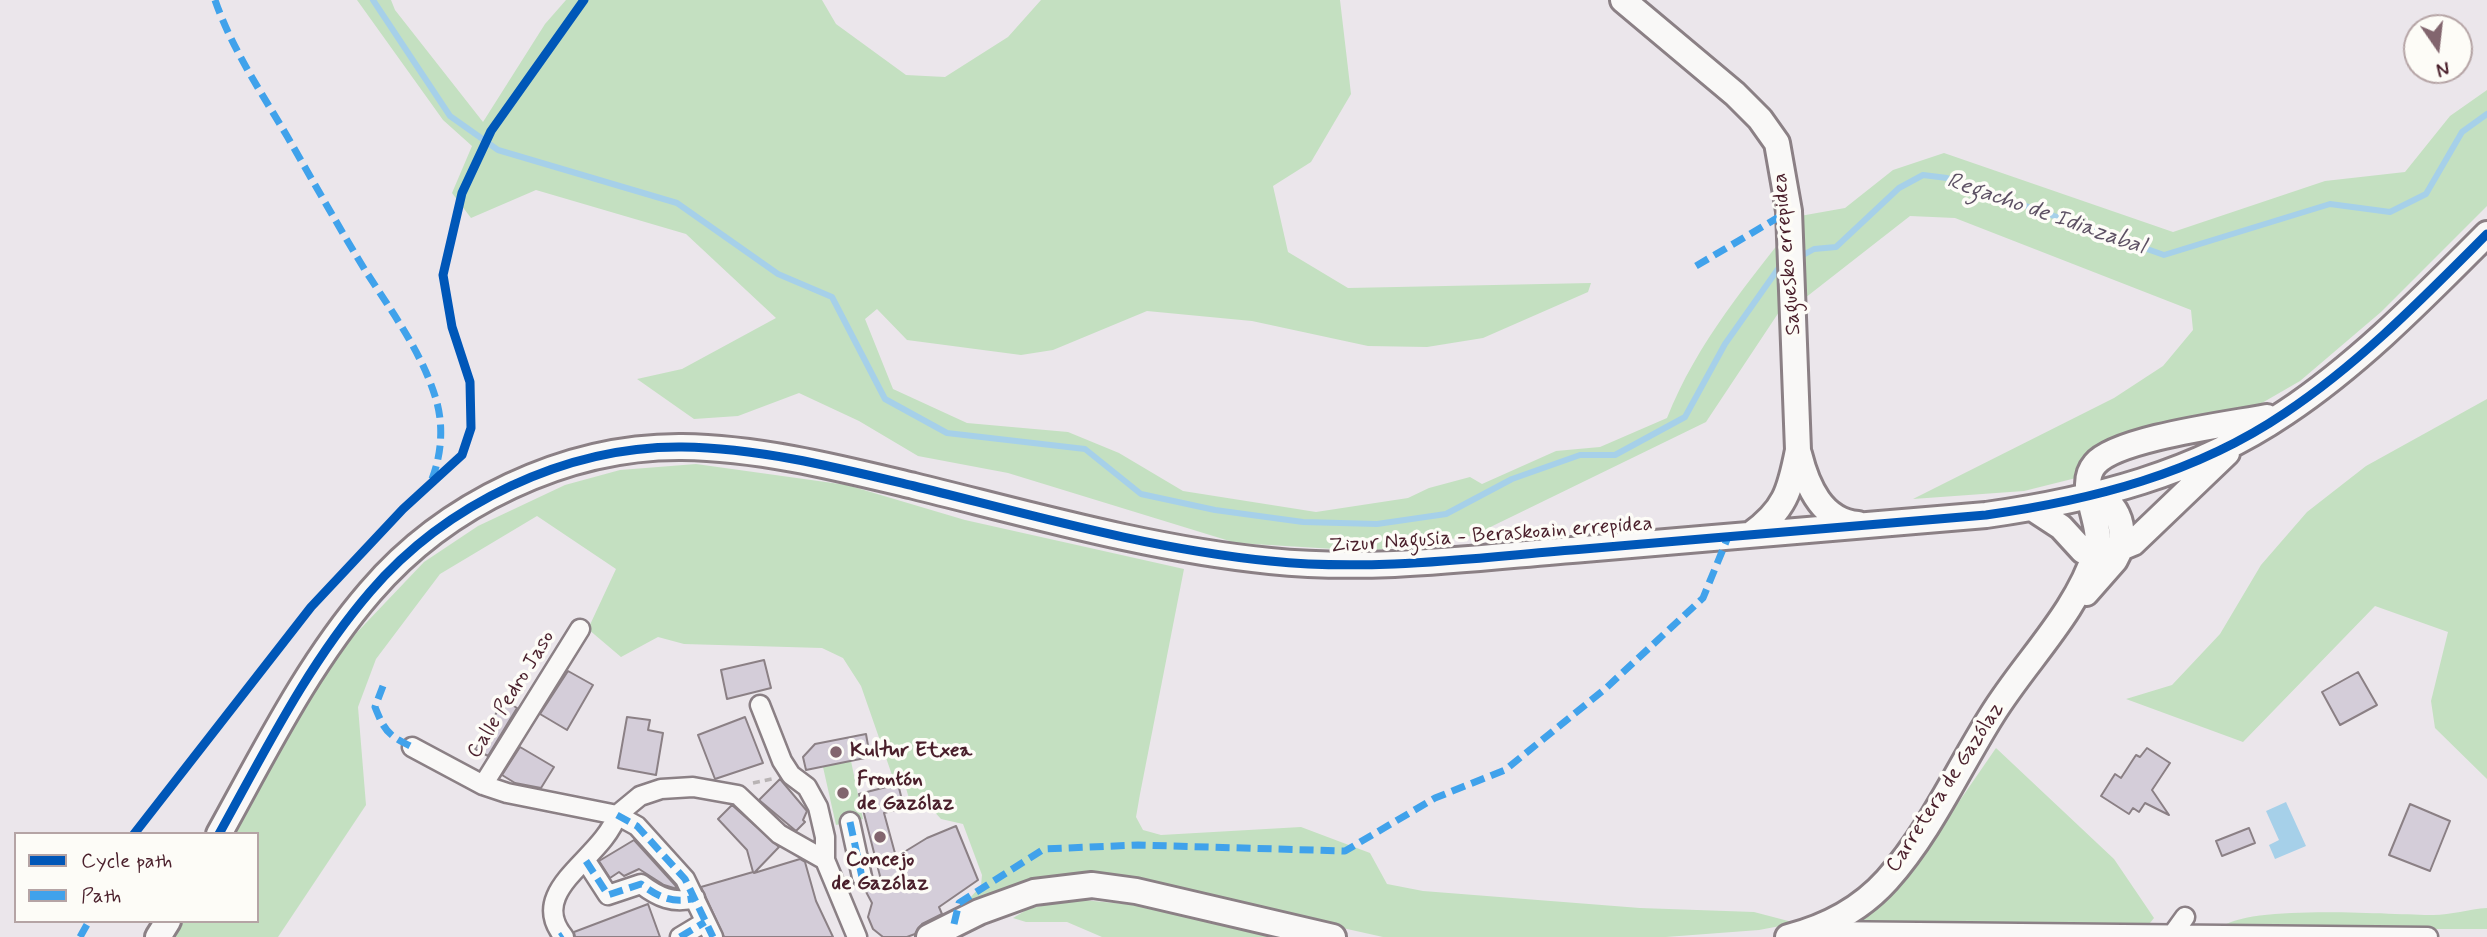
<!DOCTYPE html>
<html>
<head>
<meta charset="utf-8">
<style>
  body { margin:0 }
  #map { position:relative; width:2487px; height:937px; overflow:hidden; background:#ebe6eb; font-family:Mynerve,sans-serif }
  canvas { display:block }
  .legend { position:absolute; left:14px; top:832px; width:245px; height:91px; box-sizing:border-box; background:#fdfcf7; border:2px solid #b5a4a5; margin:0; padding:9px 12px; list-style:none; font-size:21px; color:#4a1f2b }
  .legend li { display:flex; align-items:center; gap:14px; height:35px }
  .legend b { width:35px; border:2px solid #b5a4a5 }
  .north { position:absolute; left:2403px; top:14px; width:70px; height:70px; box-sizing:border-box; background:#fdfcf7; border:2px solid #b5a4a5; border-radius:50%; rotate:166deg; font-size:19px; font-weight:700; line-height:28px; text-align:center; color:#4a1f2b }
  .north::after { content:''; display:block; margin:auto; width:24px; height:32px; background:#82656e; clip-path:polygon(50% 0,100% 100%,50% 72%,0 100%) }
</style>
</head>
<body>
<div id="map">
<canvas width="2487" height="937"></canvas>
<ul class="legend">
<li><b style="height:9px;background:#0057b8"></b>Cycle path</li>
<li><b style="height:9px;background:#40a2eb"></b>Path</li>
</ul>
<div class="north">N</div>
</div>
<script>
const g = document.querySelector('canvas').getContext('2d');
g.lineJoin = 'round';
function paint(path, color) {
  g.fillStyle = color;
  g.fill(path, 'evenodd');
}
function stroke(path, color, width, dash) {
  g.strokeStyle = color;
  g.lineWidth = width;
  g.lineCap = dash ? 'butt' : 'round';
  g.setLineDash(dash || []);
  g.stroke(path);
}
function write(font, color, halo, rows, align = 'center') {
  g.font = font + ' Mynerve,sans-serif';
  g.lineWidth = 7;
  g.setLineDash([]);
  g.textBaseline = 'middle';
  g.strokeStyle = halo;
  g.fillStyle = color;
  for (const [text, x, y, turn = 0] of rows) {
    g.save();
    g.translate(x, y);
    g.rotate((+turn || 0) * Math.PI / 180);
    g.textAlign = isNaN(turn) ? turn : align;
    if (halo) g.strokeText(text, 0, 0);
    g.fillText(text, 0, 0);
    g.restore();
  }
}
paint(new Path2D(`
  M 357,0 L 391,0 L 395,10 L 483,122 L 545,24 L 566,0 L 822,0 L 836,24 L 906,75 L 945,77 L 1008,37 L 1041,0 L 1340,0 L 1351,94 L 1311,162 L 1273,186 L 1288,252 L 1348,288 L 1591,283 L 1588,292 L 1483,338 L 1427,347 L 1368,346 L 1252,321 L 1147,311 L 1053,350 L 1021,355 L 907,340 L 877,309 L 865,319 L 893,389 L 967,423 L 1068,432 L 1119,453 L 1183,491 L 1316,512 L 1408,498 L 1429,488 L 1470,477 L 1482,484 L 1556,451 L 1600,447 L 1667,418 C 1697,342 1750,280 1800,216 L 1845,208 L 1893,170 L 1944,153 L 2173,232 L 2325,181 L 2405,172 L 2450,116 L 2487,90 L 2487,206 L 2381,312 L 2300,381 L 2255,407 L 2143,429 L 2093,449 L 2076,478 L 2024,491 L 1913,499 L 2114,398 L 2163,366 L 2193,330 L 2191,310 L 1955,218 L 1910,216 L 1805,298 L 1779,312 L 1706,422 L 1472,536 L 1368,551 L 1236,543 L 1008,473 L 918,456 L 859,421 L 799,393 L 738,416 L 694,419 L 637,379 L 682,369 L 776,318 L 686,234 L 536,190 L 471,218 L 452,193 L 472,146 L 443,120 Z
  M 2487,399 L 2487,779 L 2435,728 L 2431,701 L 2448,632 L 2375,606 L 2243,742 L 2126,699 L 2172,685 L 2220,634 L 2261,565 L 2307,512 L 2366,466 Z
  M 696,464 L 847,485 L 965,520 L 1184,569 L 1140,794 L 1136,817 L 1143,830 L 1161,835 L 1301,827 L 1370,853 L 1387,884 L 1423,891 L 1640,908 L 1754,912 L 1796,923 L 1759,930 L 1666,937 L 1383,937 L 1145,884 L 972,907 L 967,901 L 981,886 L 982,875 L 963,824 L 941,819 L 929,806 L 910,802 L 904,781 L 892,775 L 861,686 L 843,658 L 822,648 L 684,644 L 658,637 L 621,657 L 588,629 L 616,569 L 537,516 L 440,574 L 376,659 L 358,707 L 366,805 L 278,937 L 172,937 L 181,921 L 257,921 L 257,834 L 229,834 L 269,759 L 344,646 L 424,562 L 478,526 L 565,485 L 620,470 Z
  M 1996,748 L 2114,859 L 2154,918 L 2146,928 L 1854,924 L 1907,877 Z
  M 851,761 L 863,819 L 836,825 L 823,767 Z
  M 1073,899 L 1155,907 L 1282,937 L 1102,937 L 1067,922 L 1026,922 L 1013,918 L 1028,909 Z
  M 2487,908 L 2487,929 L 2219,929 C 2245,903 2392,915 2433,915 C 2451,915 2469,909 2487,908 Z`), '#c4e0c1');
paint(new Path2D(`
  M 2286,802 L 2306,846 L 2275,859 L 2269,845 L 2279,840 L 2266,811 Z`), '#a6d0e9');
stroke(new Path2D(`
  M 373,0 L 450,116 L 498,150 L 677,203 L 778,274 L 832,297 L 885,399 L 947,433 L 1085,449 L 1141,494 L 1215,510 L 1303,522 L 1377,524 L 1446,514 L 1512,479 L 1580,455 L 1615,455 L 1685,417 L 1725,344 L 1778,269 L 1784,266
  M 1796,259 L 1814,249 L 1836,247 L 1899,188 L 1923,175 L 1947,178 L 2164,255 L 2330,204 L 2390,212 L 2426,194 L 2462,132 L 2487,114`), '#a6d0e9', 6);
const building = new Path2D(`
  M 764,660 L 771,688 L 727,699 L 721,670 Z
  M 568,671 L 593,685 L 567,730 L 540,714 Z
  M 2358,672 L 2377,705 L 2340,725 L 2322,692 Z
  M 504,700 L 517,708 L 488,756 L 475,749 Z
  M 627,717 L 650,720 L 648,730 L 663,733 L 656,775 L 618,768 Z
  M 745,717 L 763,763 L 715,779 L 698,735 Z
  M 866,734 L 870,757 L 806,770 L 803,757 L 815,744 Z
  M 520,747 L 554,767 L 541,788 L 515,783 L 502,775 Z
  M 2147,748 L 2170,763 L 2152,790 L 2169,815 L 2145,803 L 2139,812 L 2133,808 L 2129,814 L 2101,796 L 2115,774 L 2121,778 L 2136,755 L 2140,757 Z
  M 780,779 L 807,811 L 803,820 L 805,822 L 796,831 L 759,800 Z
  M 898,784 L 904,808 L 884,813 L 896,857 L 927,838 L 956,826 L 978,880 L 939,907 L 942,914 L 922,924 L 915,934 L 907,937 L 883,937 L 873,929 L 868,917 L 872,903 L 864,888 L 881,880 L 859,794 Z
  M 2410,804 L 2450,821 L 2430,871 L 2389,855 Z
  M 732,805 L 779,847 L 754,873 L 800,859 L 805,862 L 816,901 L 833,937 L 724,937 L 701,887 L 753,872 L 747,850 L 718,819 Z
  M 2249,828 L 2255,843 L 2222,856 L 2216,841 Z
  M 634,840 L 675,885 L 677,889 L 664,885 L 639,869 L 624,876 L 619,872 L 610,878 L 599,861 Z
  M 648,904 L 660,937 L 575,937 L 574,932 Z`);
paint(building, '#d4cdd9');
stroke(building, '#8b8085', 2);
const street = new Path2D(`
  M 760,705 L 782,761 L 791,775 L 807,787 L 818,807 L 825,837 L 825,860 L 857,937
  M 412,747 L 483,785 L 507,793 L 617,815 L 640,796 L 661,789 L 693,787 L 738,795 L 779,834 L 825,860
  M 483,785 L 580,629
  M 850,822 L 862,877
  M 586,861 L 608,895 L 641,884 C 658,897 673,904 695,898
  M 1816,931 L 2428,937
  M 2172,935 L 2185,917
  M 564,937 C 525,890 602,860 617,815 L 637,826 L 685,879 L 713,937
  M 680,937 L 705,922`);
const secondary = new Path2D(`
  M 1623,0 L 1735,94 L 1760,119 L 1777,143 L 1789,211 L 1798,450 C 1790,491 1785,510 1750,535
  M 1799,454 C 1807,486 1822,521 1858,524
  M 2032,508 L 2061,527 L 2083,551 L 2105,552 L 2121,548 C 2124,524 2118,500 2091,497
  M 2086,593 L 2115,560 L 2121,548 L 2133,543 L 2227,453
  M 219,834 C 265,751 308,664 370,592 C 445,504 566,446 682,447 C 760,448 839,468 914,486 C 1032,515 1150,549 1270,561 C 1375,572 1480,557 1584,549 C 1718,537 1853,527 1986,515 C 2092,500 2195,474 2285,413 C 2360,363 2423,298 2487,234
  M 158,937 L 168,921
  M 929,937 L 979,912 L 1034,892 L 1092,885 L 1136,891 L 1333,937
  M 1788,937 C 1827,927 1860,910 1887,880 C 1930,832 1958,769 1992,715 C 2026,660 2076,614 2096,551 C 2105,524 2075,487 2095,464 C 2117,438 2231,424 2267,417`);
stroke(street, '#8b8085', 23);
stroke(secondary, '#8b8085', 30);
stroke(new Path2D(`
  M 753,783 L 772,779`), '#b8b3b4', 3.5, [7, 5]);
stroke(street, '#f9f8f7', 18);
stroke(secondary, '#f9f8f7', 24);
stroke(new Path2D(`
  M 215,0 C 232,49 261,92 287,136 C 313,181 338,226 365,270 C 390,309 421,351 435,396 C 444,423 442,453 432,479
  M 1696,266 L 1789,211
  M 383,686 L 375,707 C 385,732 388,735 412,747
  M 617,815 L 637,826 L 685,879 L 713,937
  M 850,822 L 862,877
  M 586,861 L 608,895 L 641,884 C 658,897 673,904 695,898
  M 954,924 L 959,903 L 1044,849 L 1138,845 L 1345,851 L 1435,798 L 1505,770 L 1605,689 L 1703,598 L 1728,537
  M 80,937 L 89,921
  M 560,937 L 563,935
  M 680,937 L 705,922`), '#40a2eb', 7, [14, 7]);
stroke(new Path2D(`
  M 134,834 L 311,607 L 403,509 L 462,455 L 471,428 L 470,382 L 452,327 L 443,275 L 462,193 L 491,131 L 584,0
  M 219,834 C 265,751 308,664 370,592 C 445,504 566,446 682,447 C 760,448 839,468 914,486 C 1032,515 1150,549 1270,561 C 1375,572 1480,557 1584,549 C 1718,537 1853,527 1986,515 C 2092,500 2195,474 2285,413 C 2360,363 2423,298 2487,234`), '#0057b8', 9);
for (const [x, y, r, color] of [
  [836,752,7,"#82656e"],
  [843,793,7,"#82656e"],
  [880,837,7,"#82656e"]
]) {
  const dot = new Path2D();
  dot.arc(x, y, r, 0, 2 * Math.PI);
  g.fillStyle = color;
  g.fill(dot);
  stroke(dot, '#fdfcf7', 2.5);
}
write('21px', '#4a1f2b', '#fdfcf7', [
  ["Saguesko errepidea",1788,254,-95],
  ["Zizur Nagusia - Beraskoain errepidea",1491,536,-4],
  ["Calle Pedro Jaso",512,695,-58],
  ["Carretera de Gazólaz",1946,788,-57]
]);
write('bold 21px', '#4a1f2b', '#fdfcf7', [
  ["Kultur Etxea",850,752],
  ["Frontón",857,781],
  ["de Gazólaz",857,805],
  ["Concejo",880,861,"center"],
  ["de Gazólaz",880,885,"center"]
], 'left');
write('italic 23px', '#5d5164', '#fdfcf7', [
  ["Regacho de Idiazabal",2046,215,19]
]);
</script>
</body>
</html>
